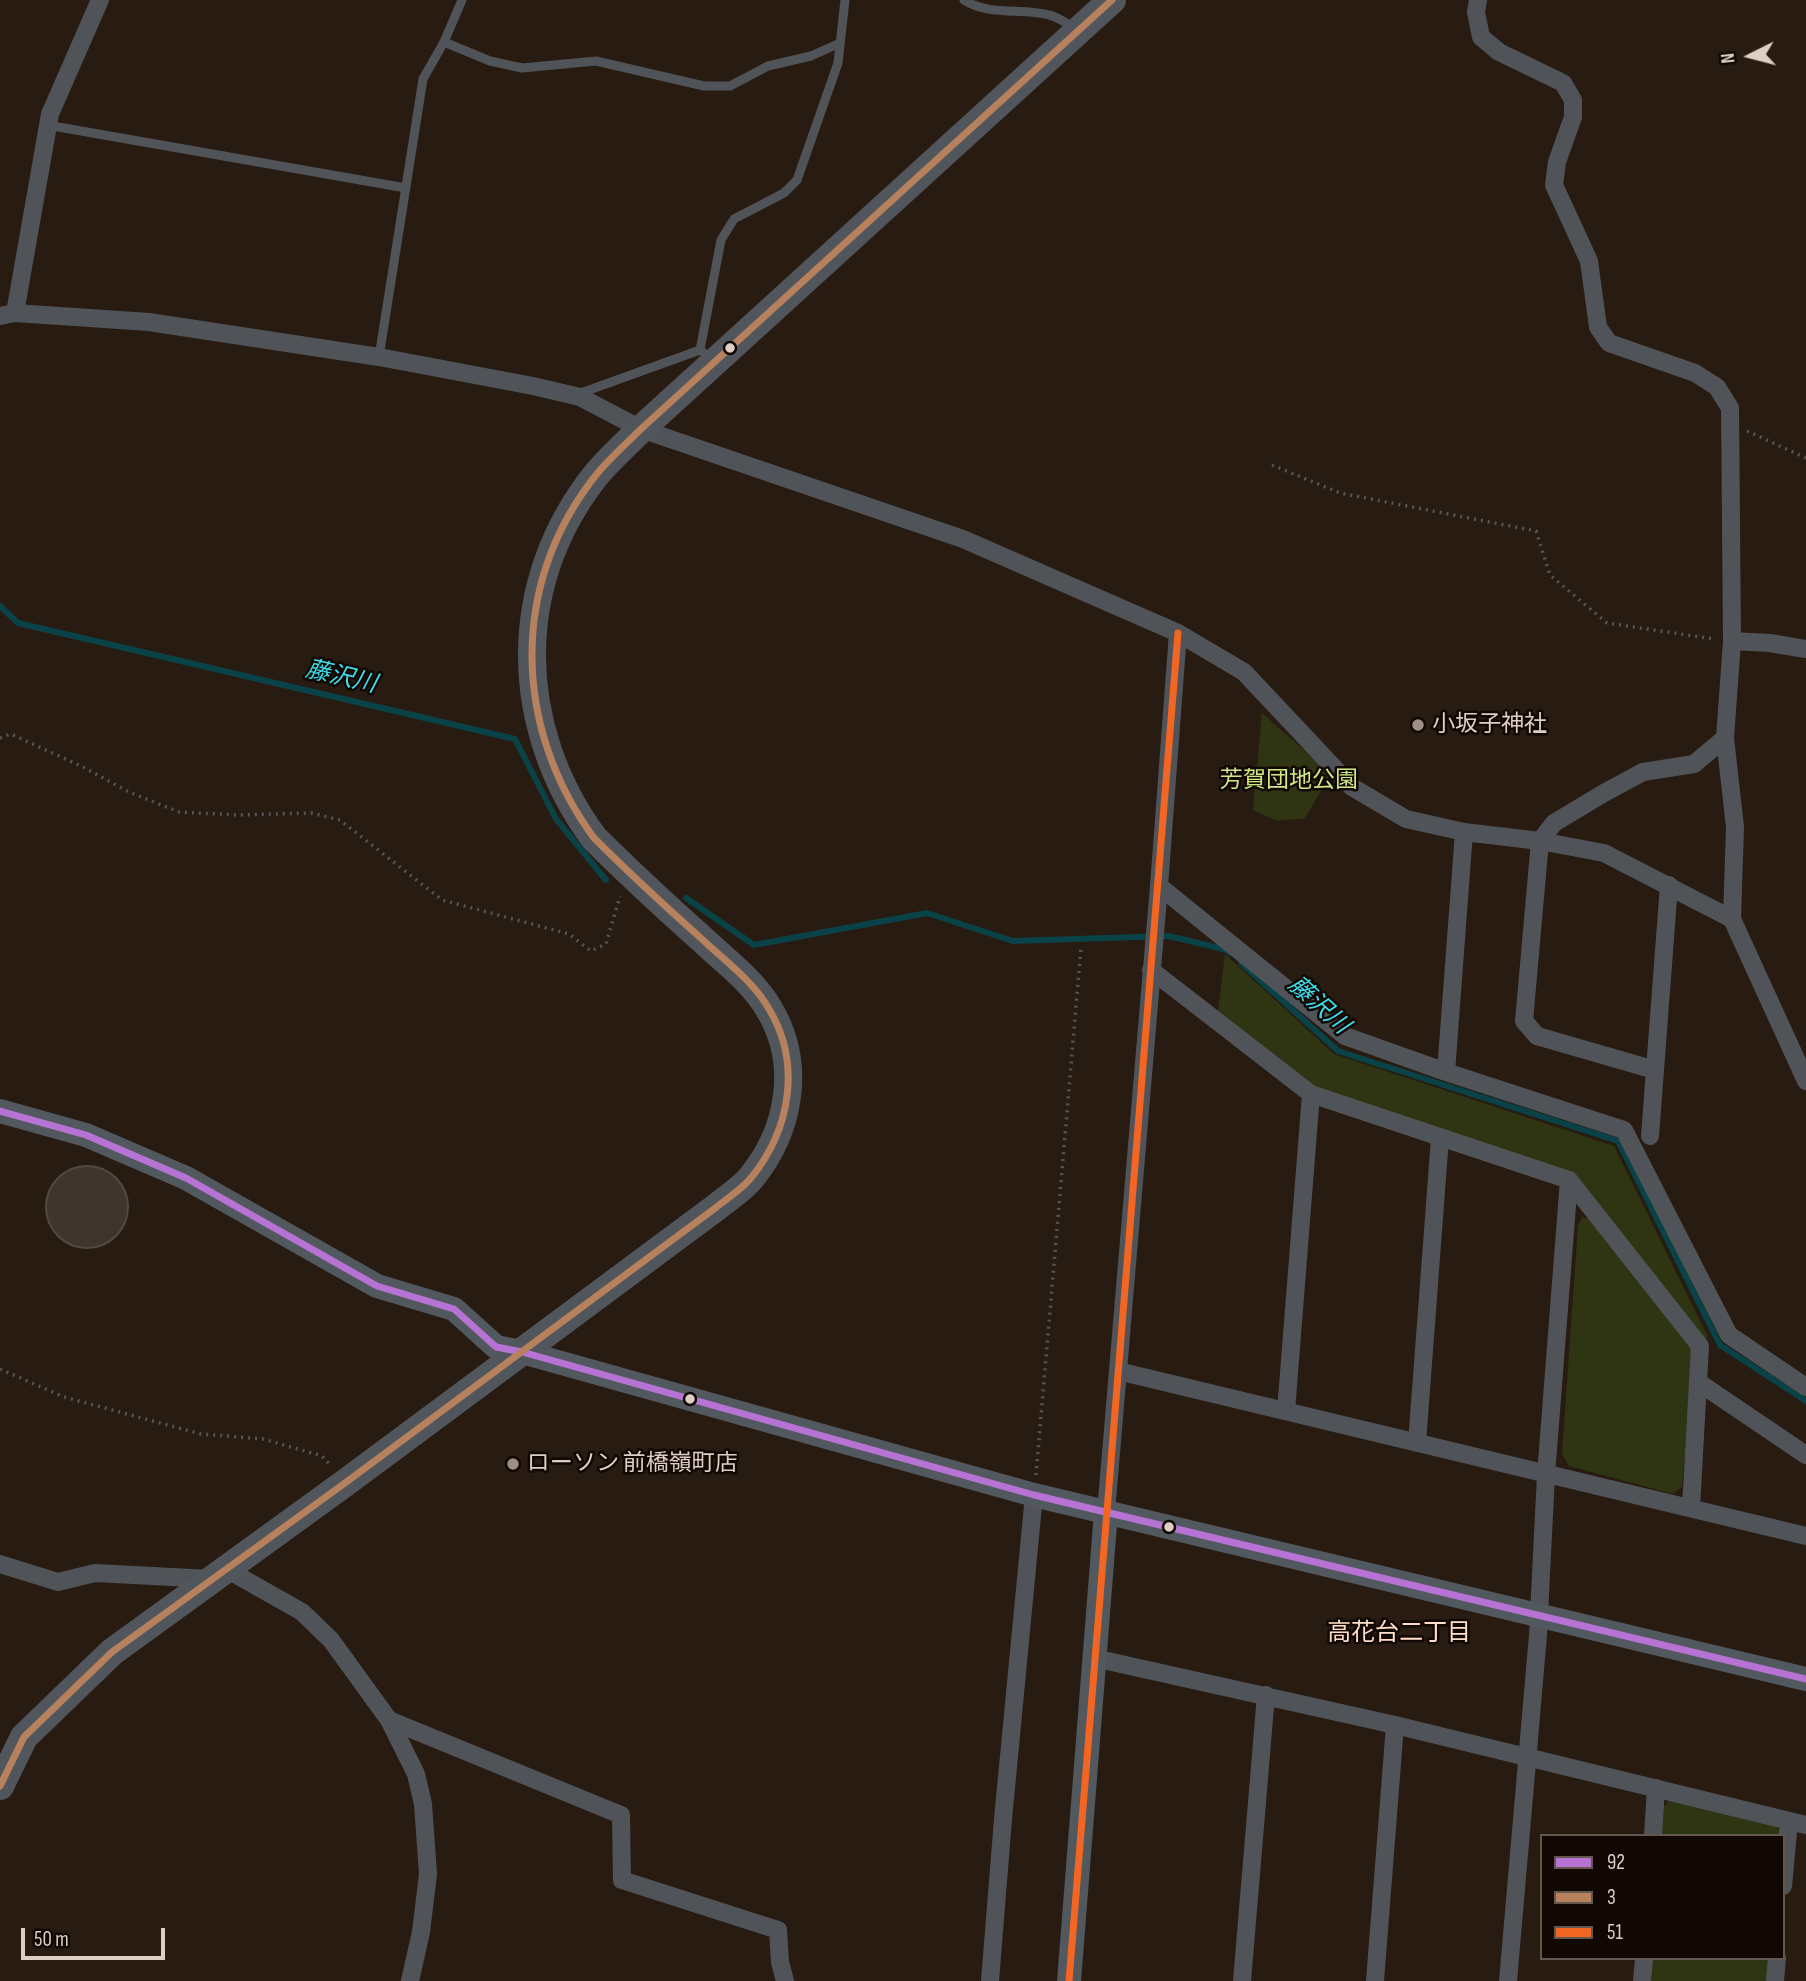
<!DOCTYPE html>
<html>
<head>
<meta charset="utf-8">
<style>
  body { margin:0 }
  #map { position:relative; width:1806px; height:1981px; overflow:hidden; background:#281b12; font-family:"Sofia Sans Condensed",sans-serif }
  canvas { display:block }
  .legend { position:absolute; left:1540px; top:1834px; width:245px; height:126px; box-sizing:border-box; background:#110703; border:2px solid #635750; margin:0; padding:9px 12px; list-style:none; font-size:21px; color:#dfcec4 }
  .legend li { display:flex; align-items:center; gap:14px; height:35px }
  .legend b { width:35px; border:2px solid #635750 }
  .north { position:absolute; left:1715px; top:21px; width:70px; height:70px; -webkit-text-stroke:5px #110703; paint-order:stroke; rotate:264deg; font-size:19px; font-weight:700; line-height:28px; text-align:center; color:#dfcec4 }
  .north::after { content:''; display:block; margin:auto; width:24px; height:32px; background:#dfcec4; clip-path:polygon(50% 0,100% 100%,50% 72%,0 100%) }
  .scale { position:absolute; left:21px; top:1928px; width:144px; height:32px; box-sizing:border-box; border:4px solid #dfcec4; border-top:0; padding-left:9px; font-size:21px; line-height:24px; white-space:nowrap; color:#dfcec4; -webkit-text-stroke:5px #110703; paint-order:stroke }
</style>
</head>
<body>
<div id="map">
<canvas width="1806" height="1981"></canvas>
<ul class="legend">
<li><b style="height:9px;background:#b673d3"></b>92</li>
<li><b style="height:9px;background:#b6815c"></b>3</li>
<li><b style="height:9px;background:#f26522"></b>51</li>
</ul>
<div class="north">N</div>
<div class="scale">50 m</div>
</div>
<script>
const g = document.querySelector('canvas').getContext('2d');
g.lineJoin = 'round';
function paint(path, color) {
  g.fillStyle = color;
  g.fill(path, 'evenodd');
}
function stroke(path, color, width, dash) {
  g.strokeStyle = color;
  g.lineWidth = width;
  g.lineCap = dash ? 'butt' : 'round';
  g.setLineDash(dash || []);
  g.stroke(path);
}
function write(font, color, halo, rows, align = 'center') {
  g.font = font + ' "Sofia Sans Condensed","Noto Sans JP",sans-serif';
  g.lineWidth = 5;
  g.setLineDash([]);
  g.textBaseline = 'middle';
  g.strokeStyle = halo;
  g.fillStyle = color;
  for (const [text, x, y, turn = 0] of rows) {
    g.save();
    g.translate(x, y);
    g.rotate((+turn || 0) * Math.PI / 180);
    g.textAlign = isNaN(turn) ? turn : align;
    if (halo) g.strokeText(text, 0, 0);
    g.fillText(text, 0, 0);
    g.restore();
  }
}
paint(new Path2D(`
  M 1262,713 L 1331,774 L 1305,818 L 1277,821 L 1253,810 Z
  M 1225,954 L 1334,1054 L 1614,1146 L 1708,1337 L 1705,1340 L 1574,1173 L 1316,1087 L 1218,1011 Z
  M 1582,1217 L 1589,1219 L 1694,1347 L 1682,1487 L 1673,1494 L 1569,1466 L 1562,1454 L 1578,1226 Z
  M 1669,1801 L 1774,1823 L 1780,1831 L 1779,1836 L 1661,1836 L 1663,1807 Z
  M 1652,1958 L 1770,1958 L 1768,1981 L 1651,1981 Z`), '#2f3512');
stroke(new Path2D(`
  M 0,606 L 18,623 L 515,739 L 556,819 L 606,880
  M 686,898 L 754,945 L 927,913 L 1013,941 L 1169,936 L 1227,950 L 1230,953
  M 1241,963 L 1338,1051 L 1618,1141 L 1720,1345 L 1806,1401`), '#094247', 6);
const building = new Path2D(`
  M46 1207a41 41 0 1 1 82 0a41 41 0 1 1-82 0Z`);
paint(building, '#40352c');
stroke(building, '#53493f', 2);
stroke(new Path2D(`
  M 1747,431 L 1806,458
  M 1272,465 L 1340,493 L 1536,531 L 1550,575 L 1607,623 L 1714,639
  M 0,738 L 11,734 L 83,767 L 129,792 L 179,812 L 237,815 L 311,813 L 340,820 L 442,900 L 569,934 L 591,951 L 606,944 L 620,896
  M 0,1369 L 64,1397 L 201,1434 L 263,1439 L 322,1456 L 330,1465
  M 1036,1475 L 1081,948`), '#575657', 3.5, [2, 5]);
stroke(new Path2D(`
  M 964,0 C 988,16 1022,8 1049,15 C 1058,17 1066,23 1075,28
  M 444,42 L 490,61 L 522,68 L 596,61 L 704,86 L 730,86 L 768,66 L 811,56 L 840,43
  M 47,125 L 406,188
  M 700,350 L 721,240 L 734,219 L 784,193 L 797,180 L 838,63 L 845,0
  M 379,357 L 423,79 L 444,42 L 462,0
  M 578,394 L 700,350 L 703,352`), '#505459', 9);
stroke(new Path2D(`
  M 1478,0 L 1476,12 L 1481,37 L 1499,52 L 1563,83 L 1573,100 L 1573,117 L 1557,162 L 1554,185 L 1589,261 L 1598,327 L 1609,343 L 1695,373 L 1717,387 L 1730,408 L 1732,641 L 1725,738 L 1735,827 L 1732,919 L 1806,1081
  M 15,313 L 50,114 L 100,0
  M 0,316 L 15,313 L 149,322 L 379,357 L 533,386 L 580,397 L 641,429 L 963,539 L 1178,633 L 1244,672 L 1352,787 L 1406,819 L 1464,832 L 1540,841 L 1604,853 L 1732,919
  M 1732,641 L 1770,643 L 1806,649
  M 1159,886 L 1345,1036 L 1446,1072 L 1624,1130 L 1729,1335 L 1806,1387
  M 1151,970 L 1311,1094 L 1569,1180 L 1546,1475 L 1538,1635 L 1508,1981
  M 1655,1070 L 1537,1036 L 1524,1021 L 1540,841 L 1554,823 L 1604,793 L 1643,772 L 1694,764 L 1725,738
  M 1446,1072 L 1464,832
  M 1650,1136 L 1669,885
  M 1569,1180 L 1700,1346 L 1691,1508
  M 1118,1371 L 1806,1536
  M 1698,1382 L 1806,1455
  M 1286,1411 L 1311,1094
  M 1417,1443 L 1440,1138
  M 1106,1512 L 1159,886 L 1178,633
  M 0,1564 L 58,1582 L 95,1573 L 211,1579
  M 226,1569 L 302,1612 L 331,1640 L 389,1720 L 416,1774 L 423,1804 L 428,1874 L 421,1932 L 410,1981
  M 1094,1658 L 1395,1725 L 1806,1825
  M 389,1720 L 621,1815 L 622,1880 L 778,1930 L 780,1962 L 785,1981
  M 1653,1836 L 1656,1788
  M 1783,1886 L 1789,1821
  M 990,1981 L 1003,1819 L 1034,1495
  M 1242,1981 L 1266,1695
  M 1375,1981 L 1395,1725
  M 1642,1981 L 1644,1958
  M 1775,1981 L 1777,1958`), '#505459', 18);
stroke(new Path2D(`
  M 0,1111 L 86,1135 L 186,1178 L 377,1286 L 454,1309 L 496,1347 L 522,1352 L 1034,1495 L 1806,1679
  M 1069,1981 L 1106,1512`), '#51585e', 24);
stroke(new Path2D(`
  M 0,1786 L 24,1737 L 112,1652 L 345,1483 L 714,1209 C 726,1199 741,1190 751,1178 C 790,1130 802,1064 769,1009 C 754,982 725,961 703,940 C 666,907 629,873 594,838 C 513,728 509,584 596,475 C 609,459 626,444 641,429 L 1112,0`), '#50565b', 28);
stroke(new Path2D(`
  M 0,1111 L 86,1135 L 186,1178 L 377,1286 L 454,1309 L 496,1347 L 522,1352 L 1034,1495 L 1806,1679`), '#b673d3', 7);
stroke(new Path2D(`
  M 0,1786 L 24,1737 L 112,1652 L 345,1483 L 714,1209 C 726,1199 741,1190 751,1178 C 790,1130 802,1064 769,1009 C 754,982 725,961 703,940 C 666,907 629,873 594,838 C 513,728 509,584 596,475 C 609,459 626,444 641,429 L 1112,0`), '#b6815c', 7);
stroke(new Path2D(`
  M 1069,1981 L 1178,633`), '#f26522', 7);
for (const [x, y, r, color] of [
  [730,348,6,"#dfcec4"],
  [1418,725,7,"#9f8f86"],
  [690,1399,6,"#dfcec4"],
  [513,1464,7,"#9f8f86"],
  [1169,1527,6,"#dfcec4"]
]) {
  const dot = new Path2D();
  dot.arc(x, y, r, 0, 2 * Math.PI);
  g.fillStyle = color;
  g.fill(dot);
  stroke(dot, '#110703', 2.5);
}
write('23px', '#dfcec4', '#110703', [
  ["小坂子神社",1432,725],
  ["ローソン 前橋嶺町店",527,1464]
], 'left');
write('23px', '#cee884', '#110703', [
  ["芳賀団地公園",1289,781]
]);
write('italic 24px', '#3ddeec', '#110703', [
  ["藤沢川",341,678,13],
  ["藤沢川",1318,1006,42]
]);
write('24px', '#fedcc8', '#110703', [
  ["高花台二丁目",1399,1634]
]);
</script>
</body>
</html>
